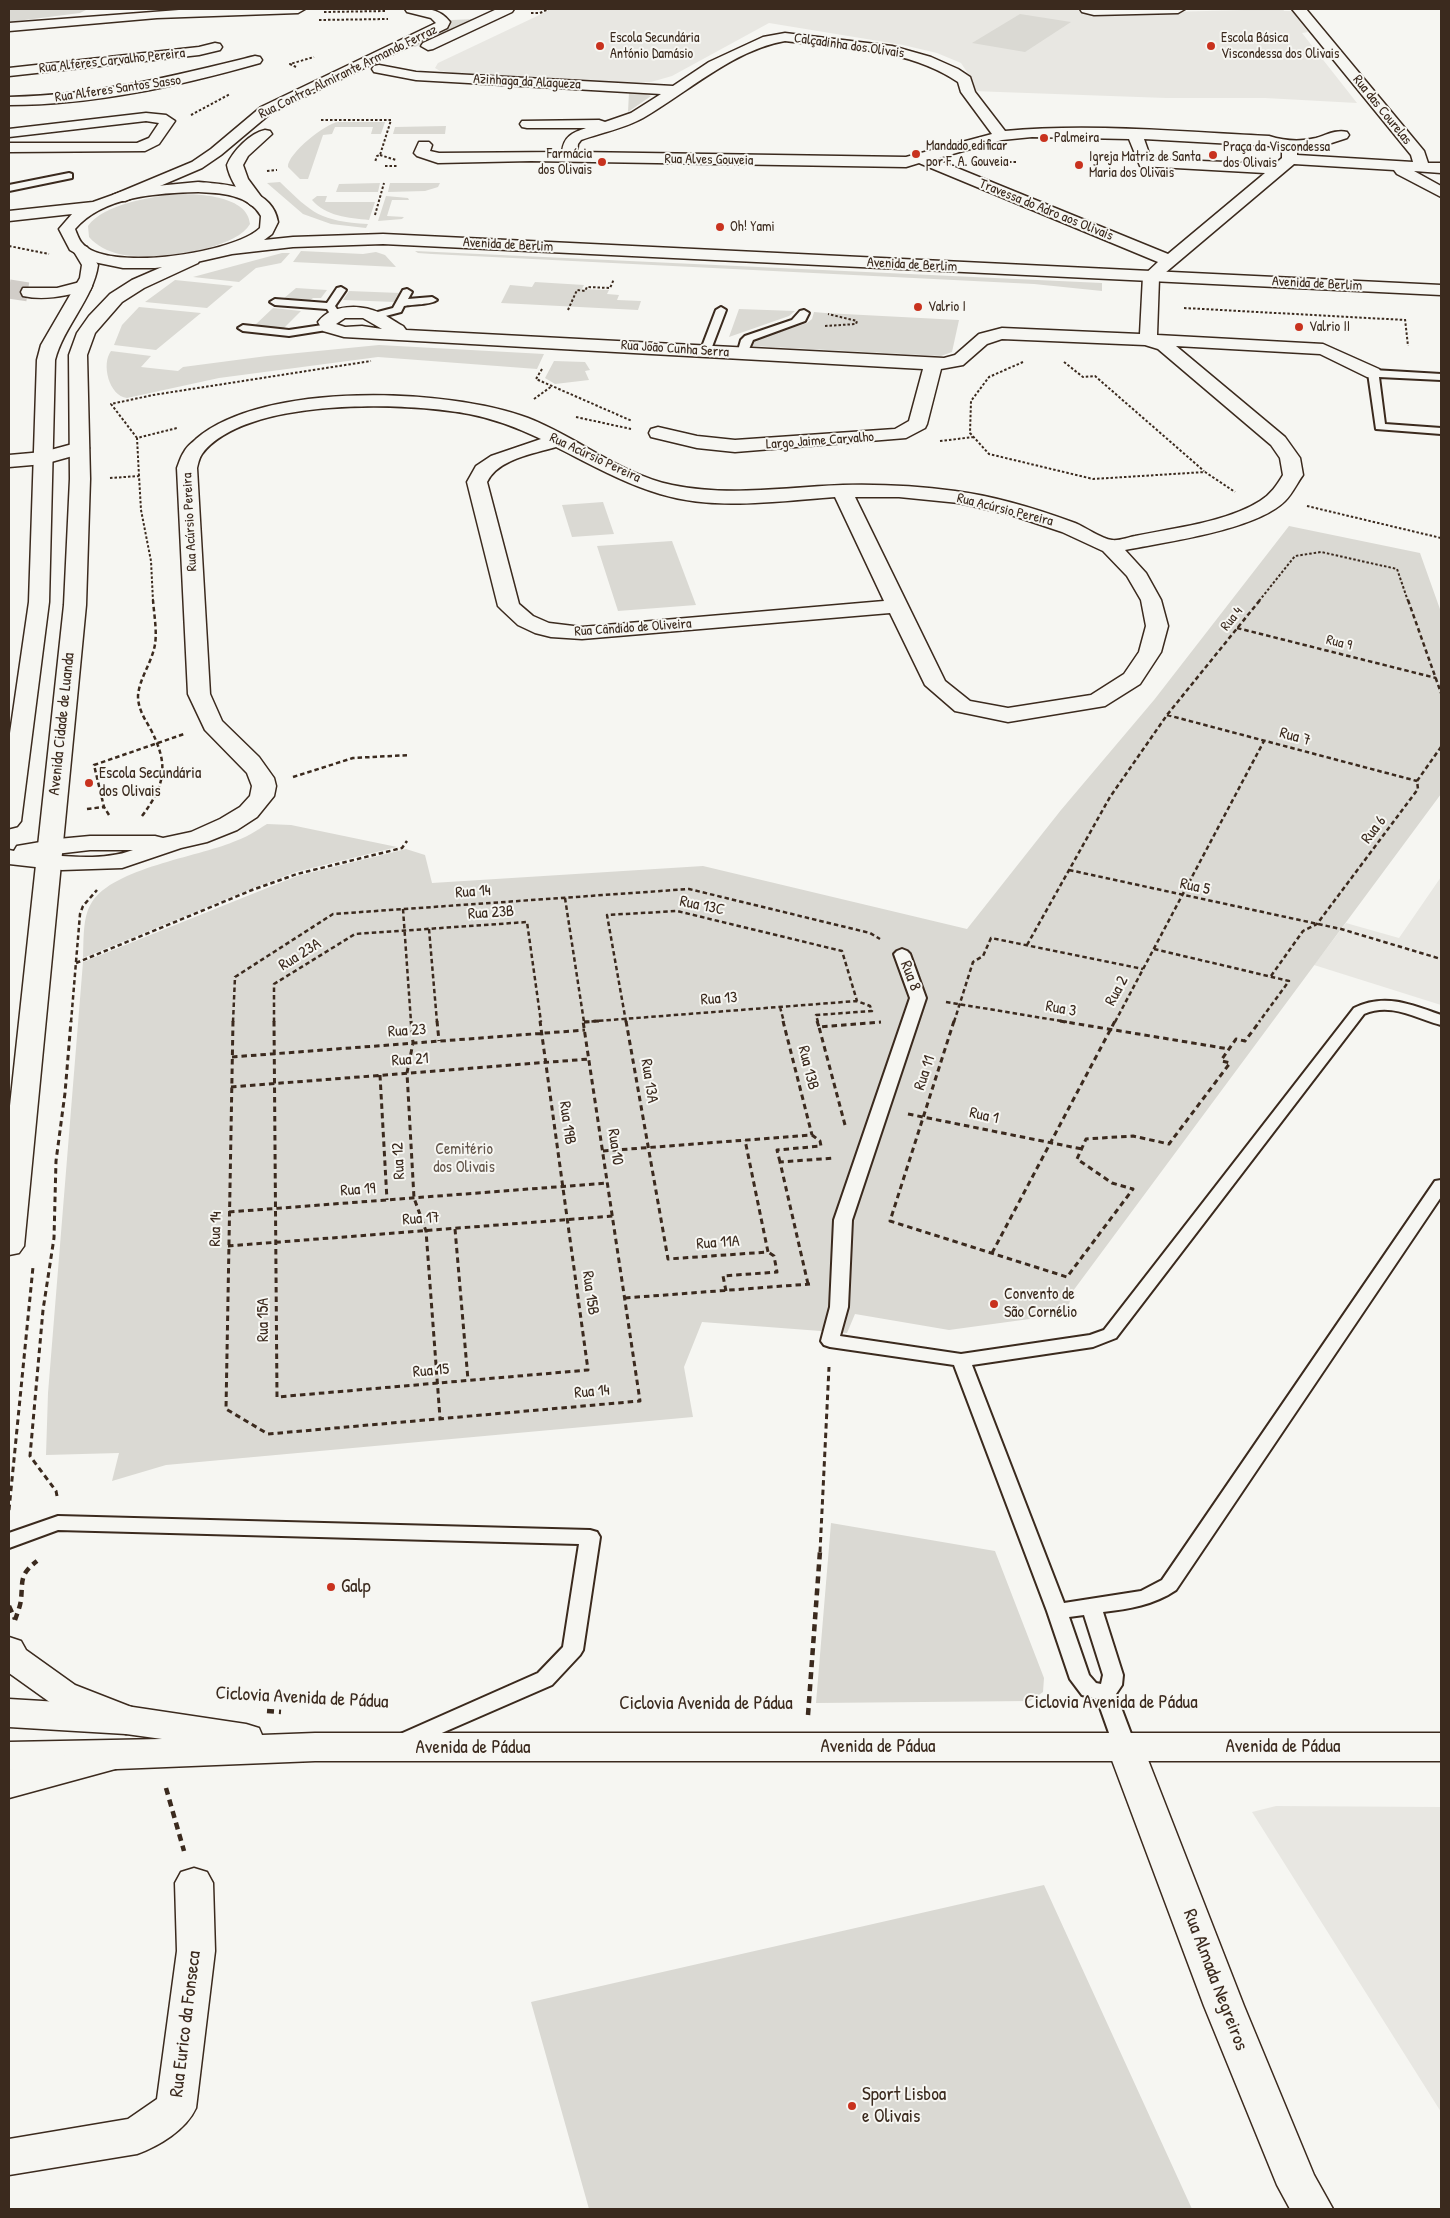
<!DOCTYPE html>
<html>
<head>
<meta charset="utf-8">
<style>
  body { margin:0 }
  #map { position:relative; width:1450px; height:2218px; overflow:hidden; background:#f6f6f2; font-family:"Patrick Hand",sans-serif }
  canvas { display:block }
  .frame { position:absolute; inset:0; border:10px solid #3b2a1e; pointer-events:none }
</style>
</head>
<body>
<div id="map">
<canvas width="1450" height="2218"></canvas>
<div class="frame"></div>
</div>
<script>
const g = document.querySelector('canvas').getContext('2d');
g.lineJoin = 'round';
function paint(path, color) {
  g.fillStyle = color;
  g.fill(path, 'evenodd');
}
function stroke(path, color, width, dash) {
  g.strokeStyle = color;
  g.lineWidth = width;
  g.lineCap = dash ? 'butt' : 'round';
  g.setLineDash(dash || []);
  g.stroke(path);
}
function write(font, color, halo, rows, align = 'center') {
  g.font = font + ' "Patrick Hand",sans-serif';
  g.lineWidth = 4;
  g.setLineDash([]);
  g.textBaseline = 'middle';
  g.strokeStyle = halo;
  g.fillStyle = color;
  for (const [text, x, y, turn = 0] of rows) {
    g.save();
    g.translate(x, y);
    g.rotate((+turn || 0) * Math.PI / 180);
    g.textAlign = isNaN(turn) ? turn : align;
    if (halo) g.strokeText(text, 0, 0);
    g.fillText(text, 0, 0);
    g.restore();
  }
}
paint(new Path2D(`
  M 552,9 L 1075,9 L 1091,14 L 1283,9 L 1284,11 L 1292,11 L 1308,32 L 1302,33 L 1357,103 L 1265,98 L 1166,98 L 972,91 L 974,85 L 971,78 L 961,63 L 937,53 L 903,45 L 769,23 L 672,76 L 651,82 L 630,83 L 453,73 L 440,71 L 435,68 L 438,63 Z
  M 1441,877 L 1441,1005 L 1314,965 L 1346,923 L 1399,938 Z
  M 1276,1806 L 1441,1807 L 1441,2112 L 1252,1812 Z`), '#e8e7e2');
paint(new Path2D(`
  M 9,9 L 88,9 L 80,13 L 9,22 Z
  M 1020,14 L 1071,22 L 1025,52 L 972,43 Z
  M 475,19 L 415,47 L 410,46 L 450,27 L 451,20 Z
  M 629,92 L 643,93 L 651,96 L 628,112 Z
  M 338,122 L 385,122 L 381,134 L 371,134 L 373,127 L 335,127 L 332,134 L 323,135 L 308,179 L 300,179 L 288,167 C 287,154 326,123 338,122 Z
  M 446,126 L 445,134 L 393,134 L 395,127 Z
  M 280,182 C 313,214 320,221 368,224 L 366,228 L 331,224 L 303,214 L 267,183 Z
  M 380,183 L 378,192 L 336,192 L 339,184 Z
  M 390,183 L 440,183 L 438,187 L 425,191 L 388,192 Z
  M 179,194 C 200,194 248,196 250,224 C 234,252 148,261 119,254 C 107,251 97,246 89,237 L 88,226 C 103,204 154,196 179,194 Z
  M 317,196 L 327,196 L 325,202 L 375,202 L 369,220 C 349,218 325,216 312,200 Z
  M 386,196 L 408,198 L 409,200 L 392,200 L 387,216 L 404,217 L 402,219 L 378,221 Z
  M 301,251 L 363,254 L 376,252 L 385,255 L 396,267 L 293,262 Z
  M 415,251 L 1102,283 L 1102,291 L 1034,284 L 432,254 L 418,253 Z
  M 282,253 L 290,253 L 281,263 L 256,268 L 239,282 L 193,277 Z
  M 175,280 L 233,286 L 207,308 L 145,302 Z
  M 535,282 L 584,285 L 582,289 L 609,290 L 607,294 L 619,295 L 617,300 L 641,301 L 638,310 L 501,303 L 510,285 L 532,287 Z
  M 296,288 L 327,290 L 321,298 L 313,298 L 309,301 L 283,299 Z
  M 349,291 L 400,293 L 395,302 L 343,300 Z
  M 139,307 L 201,313 L 156,350 L 114,345 L 122,325 Z
  M 273,308 L 301,311 L 283,329 L 254,326 Z
  M 739,309 L 795,311 L 789,316 L 729,337 Z
  M 814,312 L 825,313 L 959,320 L 952,352 L 941,356 L 751,346 L 755,340 L 807,323 L 812,319 Z
  M 379,345 L 544,354 L 537,369 L 378,357 L 219,378 L 127,398 C 109,396 101,364 111,351 L 151,356 L 141,367 L 178,371 L 183,367 L 267,356 Z
  M 554,361 L 585,362 L 590,370 L 585,371 L 589,380 L 555,384 L 545,378 Z
  M 603,502 L 614,534 L 572,537 L 562,505 Z
  M 1289,526 L 1420,553 L 1441,612 L 1441,794 L 1073,1291 L 1066,1314 L 949,1330 L 855,1314 L 847,1333 L 702,1322 L 684,1367 L 693,1417 L 166,1465 L 112,1481 L 119,1453 L 46,1455 L 48,1393 L 83,962 L 297,876 L 406,849 L 425,855 L 432,883 L 703,866 L 967,929 L 1061,810 L 1154,700 Z
  M 672,541 L 696,605 L 618,611 L 597,546 Z
  M 267,824 L 291,825 L 397,847 L 296,872 L 251,889 L 83,958 C 84,941 82,917 92,902 C 114,868 197,857 233,842 C 245,838 256,831 267,824 Z
  M 831,1523 L 995,1551 L 1044,1678 L 1043,1692 L 1030,1701 L 816,1703 Z
  M 1044,1885 L 1192,2209 L 589,2209 L 531,2002 Z`), '#dad9d3');
stroke(new Path2D(`
  M 9,289 L 29,292`), '#d1cdc8', 19, [19, 9]);
const service = new Path2D(`
  M 69,173 L 72,174 L 72,178 L 9,191 L 9,185 Z
  M 341,287 L 346,290 L 335,306 L 341,315 L 336,318 L 332,317 L 327,309 L 275,305 L 270,302 L 275,299 L 327,303 L 337,288 Z
  M 407,289 L 412,292 L 408,299 L 432,297 L 437,300 C 431,305 413,304 404,306 L 401,312 L 374,319 L 370,318 L 370,314 L 393,308 L 403,290 Z
  M 721,307 L 726,310 L 710,352 L 709,354 L 701,354 L 700,352 L 716,310 Z
  M 804,310 L 809,313 L 805,321 L 753,340 L 746,356 L 738,356 L 737,354 L 741,340 L 745,336 L 792,320 L 800,311 Z
  M 329,324 L 333,325 L 333,329 L 289,336 L 243,331 L 238,328 L 243,325 L 289,330 Z
  M 1373,370 L 1441,374 L 1441,380 L 1379,377 L 1385,424 L 1441,428 L 1441,434 L 1376,429 L 1368,373 Z
  M 902,949 L 907,951 L 910,954 L 926,998 L 852,1220 L 848,1307 L 840,1336 L 961,1354 L 1090,1335 L 1104,1330 L 1354,1008 C 1384,993 1411,1004 1441,1015 L 1441,1025 C 1415,1018 1391,1002 1364,1014 L 1116,1338 L 1093,1347 L 972,1365 L 1064,1603 L 1141,1591 L 1162,1580 L 1435,1181 L 1441,1180 L 1441,1197 L 1176,1590 C 1154,1605 1129,1609 1103,1612 L 1123,1675 L 1122,1685 L 1116,1694 L 1136,1747 L 1132,1753 L 1125,1755 L 1118,1753 L 1114,1747 L 1097,1699 L 1082,1695 L 1070,1679 L 1047,1611 L 954,1365 L 830,1347 L 824,1345 L 821,1341 L 830,1307 L 834,1220 L 910,998 L 894,954 L 897,951 ZM 1084,1615 L 1103,1675 L 1101,1684 L 1096,1683 L 1089,1675 L 1069,1617 Z
  M 58,1516 L 590,1530 L 597,1532 L 600,1537 L 583,1650 L 580,1655 L 552,1685 L 405,1749 L 398,1747 L 394,1741 L 398,1735 L 538,1673 L 563,1647 L 579,1544 L 58,1530 L 9,1548 L 9,1533 Z`);
const minor = new Path2D(`
  M 1080,9 L 1185,9 L 1178,13 L 1094,15 L 1082,12 Z
  M 1292,9 L 1306,9 L 1424,151 L 1428,163 L 1441,163 L 1441,173 L 1414,171 L 1441,186 L 1441,197 L 1397,174 L 1394,170 L 1294,164 L 1159,278 L 1157,335 L 1323,344 L 1379,369 L 1382,373 L 1379,377 L 1373,378 L 1367,377 L 1320,354 L 1176,346 L 1285,437 L 1300,458 L 1303,475 C 1297,483 1293,493 1285,501 C 1256,530 1166,542 1125,550 L 1146,573 L 1161,600 L 1168,626 L 1161,652 L 1140,684 L 1105,706 L 1008,722 L 955,711 L 925,685 L 890,613 L 582,639 L 551,637 L 535,633 L 518,625 L 502,610 L 498,606 L 467,482 L 476,466 L 491,456 L 541,439 C 518,428 495,419 469,414 C 406,402 245,397 202,454 C 199,458 198,464 197,468 L 210,694 L 222,721 L 259,757 L 274,778 L 276,786 L 274,796 L 257,817 L 237,830 L 207,842 L 181,848 L 122,868 L 62,870 L 9,864 L 9,850 L 14,851 L 17,846 L 58,839 L 90,836 L 155,836 L 163,838 L 191,832 L 220,819 L 240,807 L 250,796 L 252,786 L 247,773 L 205,730 L 188,694 L 177,468 C 179,463 181,456 184,452 C 187,446 192,443 196,439 C 263,381 448,388 528,418 C 577,437 620,474 672,485 C 730,497 785,487 843,485 C 881,484 918,486 955,491 C 995,496 1037,509 1075,523 C 1085,527 1102,539 1112,540 C 1119,541 1129,537 1135,536 C 1174,528 1227,522 1260,501 C 1271,494 1277,485 1283,475 L 1280,458 L 1271,445 L 1158,349 L 1145,345 L 1002,339 L 987,344 L 963,365 L 941,369 L 927,424 L 925,428 L 906,438 L 735,452 L 697,448 L 651,437 L 649,433 L 651,429 L 658,427 L 697,436 L 735,440 L 895,429 L 909,421 L 923,369 L 344,337 L 323,331 L 318,322 C 331,304 361,304 380,313 C 388,316 395,322 403,326 L 406,330 L 944,358 L 955,355 L 979,334 L 1002,328 L 1140,334 L 1143,276 L 1158,262 L 919,163 L 906,167 L 531,161 L 438,163 L 417,156 L 414,153 L 419,142 L 429,142 L 432,145 L 430,151 L 439,153 L 562,152 C 564,136 572,133 586,128 L 527,128 L 522,127 L 520,124 L 522,121 L 599,120 L 605,122 L 631,113 L 661,94 L 416,80 L 374,72 L 372,69 L 374,66 L 379,65 L 416,72 L 673,86 L 709,62 L 763,37 L 785,33 L 892,46 L 931,57 L 958,69 L 970,77 L 975,92 L 1005,131 C 1092,123 1181,132 1269,136 C 1285,141 1300,142 1316,138 C 1326,135 1337,129 1347,132 L 1349,135 L 1347,138 L 1316,148 L 1297,150 L 1297,155 L 1413,162 L 1411,155 ZM 785,41 C 843,48 908,48 958,82 L 961,92 L 992,134 L 906,157 L 577,152 L 578,144 L 581,140 C 601,133 625,128 643,118 C 688,92 733,50 785,41 ZM 1032,137 L 1129,139 L 1140,166 L 1265,173 L 1168,254 L 935,159 L 1002,140 ZM 1144,139 L 1269,146 L 1282,149 L 1282,158 L 1275,164 L 1151,159 ZM 345,318 L 363,318 L 382,329 L 362,326 L 345,327 L 336,324 ZM 556,447 C 590,464 623,483 660,494 C 716,511 778,501 835,497 L 884,601 L 582,627 L 549,623 L 533,616 L 519,604 L 487,482 C 498,459 533,454 556,447 ZM 855,497 L 899,497 L 959,503 L 1011,515 L 1062,532 L 1103,551 L 1127,576 L 1141,600 L 1146,626 L 1139,652 L 1124,674 L 1091,695 L 1008,708 L 970,701 L 945,681 ZM 90,850 L 133,850 C 107,860 74,857 47,855 Z
  M 215,43 L 220,44 L 222,47 L 220,50 L 199,55 L 9,76 L 9,68 L 199,47 Z
  M 255,56 L 260,57 L 262,60 L 260,63 C 178,86 95,105 9,105 L 9,97 C 99,95 169,77 255,56 Z
  M 146,113 L 166,115 L 175,121 L 159,144 L 145,151 L 9,152 L 9,143 L 137,143 L 149,138 L 159,123 L 146,121 L 9,137 L 9,129 Z
  M 84,281 L 90,282 L 92,286 L 90,290 C 68,295 46,301 23,296 L 21,292 L 23,288 L 57,288 Z
  M 80,442 L 87,444 L 89,448 L 87,452 L 44,464 L 9,467 L 9,455 L 43,452 Z
  M 1125,1733 L 1138,1737 L 1143,1747 L 1244,2006 L 1314,2175 L 1333,2209 L 1290,2209 L 1277,2185 L 1204,2006 L 1107,1747 L 1112,1737 Z
  M 194,1868 L 207,1872 L 213,1883 L 215,1951 L 196,2108 C 186,2130 159,2146 137,2154 L 9,2175 L 9,2139 L 128,2119 L 157,2099 L 177,1951 L 175,1883 L 181,1872 Z`);
const tertiary = new Path2D(`
  M 9,1699 L 126,1706 L 246,1724 L 259,1728 L 262,1735 L 315,1733 L 1441,1733 L 1441,1761 L 315,1761 L 117,1769 L 9,1770 L 9,1742 L 162,1739 L 126,1734 L 9,1727 Z`);
const secondary = new Path2D(`
  M 405,9 C 422,8 439,7 450,22 L 447,28 L 271,113 L 221,155 L 202,168 L 125,201 L 113,201 L 111,198 L 113,195 L 192,162 L 211,149 L 261,107 L 436,23 L 431,18 L 407,12 Z
  M 497,9 L 514,9 L 512,12 L 433,49 L 428,50 L 421,46 L 423,43 Z
  M 265,130 L 270,131 L 272,134 L 248,156 L 243,165 L 248,179 L 265,202 L 263,205 C 258,206 254,207 251,205 C 241,197 229,178 227,165 C 233,151 250,133 265,130 Z
  M 81,245 L 87,247 L 98,265 C 93,299 64,326 55,360 L 49,602 L 21,821 L 17,826 L 9,828 L 9,740 L 29,602 L 37,360 L 41,345 L 80,278 L 82,265 L 73,250 L 75,247 Z
  M 192,254 L 198,255 L 200,259 L 198,263 L 144,288 L 122,302 L 95,333 L 87,355 L 90,479 L 86,605 L 24,1246 L 19,1253 L 9,1255 L 9,1115 L 64,605 L 70,479 L 69,355 L 77,333 L 89,316 L 110,294 L 132,280 Z
  M 9,1637 L 21,1641 L 26,1650 L 75,1685 L 139,1710 L 144,1720 L 139,1730 L 126,1734 L 51,1703 L 9,1673 Z
  M 117,1741 L 130,1745 L 135,1755 L 130,1765 L 9,1798 L 9,1770 Z`);
const primary = new Path2D(`
  M 192,9 L 305,9 L 298,13 L 157,18 L 9,31 L 9,23 Z
  M 198,182 C 225,184 273,187 278,222 L 272,234 L 264,240 L 293,237 L 383,234 L 1441,285 L 1441,295 L 383,244 L 293,247 L 232,254 L 188,264 L 155,268 L 123,268 L 89,261 L 70,250 L 59,229 L 72,214 L 9,221 L 9,211 L 93,202 L 121,192 L 146,187 ZM 198,192 C 220,193 249,194 261,216 L 260,228 C 235,253 106,273 82,243 C 79,240 77,234 75,229 C 103,196 158,193 198,192 Z`);
stroke(service, '#3b2a1e', 4);
stroke(minor, '#3b2a1e', 3);
stroke(tertiary, '#3b2a1e', 3);
stroke(secondary, '#3b2a1e', 3);
stroke(primary, '#3b2a1e', 3);
stroke(new Path2D(`
  M 324,12 L 387,11
  M 531,13 L 540,13 L 549,9
  M 319,20 L 388,19
  M 296,67 L 290,64 L 314,57
  M 191,115 L 230,94
  M 321,120 L 391,120 L 380,155 L 377,156 L 375,162
  M 380,155 L 396,160
  M 1003,165 L 1007,165 L 1007,162 L 1018,162
  M 385,166 L 398,166
  M 267,171 L 277,170
  M 375,215 L 384,183
  M 9,246 L 49,254
  M 1184,308 L 1405,320
  M 568,310 L 577,290 L 585,291 L 587,287 L 610,288 L 614,279
  M 1405,319 L 1408,346
  M 825,326 L 856,324 L 857,321 L 828,314
  M 1023,362 L 989,377 L 971,401 L 970,433 L 989,454 L 1093,479 L 1205,472 L 1235,492
  M 1064,362 L 1083,377 L 1095,376 L 1204,471
  M 542,369 L 536,379 L 632,421
  M 534,399 L 552,386
  M 576,417 L 631,429
  M 137,438 L 111,404 L 153,395 L 371,361
  M 940,441 L 974,437
  M 139,476 L 137,438 L 177,428
  M 110,478 L 139,476 L 141,510 L 151,561 L 153,601
  M 1307,506 L 1441,538
  M 1259,601 L 1295,556 L 1321,552 L 1397,569 L 1408,601`), '#3b2a1e', 2, [2.5, 2]);
stroke(new Path2D(`
  M 1408,600 L 1441,693
  M 1237,628 L 1436,678
  M 1167,715 L 1417,781
  M 293,777 L 353,758 L 410,755
  M 87,809 L 104,807
  M 109,815 L 104,807 L 94,765 L 184,734
  M 142,816 C 166,784 169,764 150,728 C 144,718 138,708 138,696 C 139,680 150,665 154,649 C 158,635 154,615 153,600
  M 1069,870 L 1341,929 L 1441,959
  M 565,898 L 584,1022
  M 403,909 L 411,1022
  M 429,929 L 437,1022
  M 1027,945 L 1110,797 L 1167,715 L 1260,600
  M 1154,949 L 1289,981 L 1259,1022
  M 76,963 L 252,890 L 297,874 L 402,848 L 407,841
  M 1271,976 L 1303,931 L 1317,924 L 1418,789 L 1417,781 L 1441,747
  M 946,1002 L 1067,1022
  M 780,1007 L 784,1022
  M 71,1022 L 80,914 L 83,906 L 97,890
  M 233,1022 L 235,977 L 333,914 L 689,889 L 870,933 L 880,939
  M 274,1022 L 274,984 L 355,934 L 527,922 L 541,1022
  M 584,1022 L 857,1001 L 870,1006 L 872,1011 L 816,1015 L 818,1022
  M 626,1022 L 607,915 L 677,911 L 842,951 L 857,1001
  M 954,1022 L 973,962 L 983,956 L 991,938 L 1143,969
  M 1115,1022 L 1264,741`), '#3b2a1e', 2.5, [4.5, 3]);
stroke(new Path2D(`
  M 233,1021 L 226,1409 L 268,1434 L 640,1401 L 583,1021
  M 274,1021 L 277,1397 L 588,1370 L 540,1021
  M 411,1021 L 413,1043 L 407,1073 L 414,1198 L 426,1231 L 440,1418
  M 437,1021 L 439,1041
  M 626,1021 L 668,1259 L 768,1252 L 745,1140
  M 783,1021 L 812,1135
  M 817,1021 L 819,1027
  M 954,1021 L 890,1221 L 1067,1277 L 1133,1189 L 1112,1183 L 1077,1159 L 1086,1139 L 1133,1136 L 1169,1144 L 1230,1063 L 1222,1061 L 1222,1059 L 1236,1039 L 1245,1041 L 1260,1021
  M 1060,1021 L 1229,1049
  M 584,1022 L 599,1021
  M 232,1057 L 585,1030
  M 380,1075 L 387,1200
  M 231,1087 L 589,1059
  M 908,1114 L 1082,1149
  M 845,1125 L 819,1027 L 881,1022
  M 603,1151 L 812,1135
  M 780,1162 L 777,1150 L 821,1146 L 820,1141 L 812,1135
  M 229,1212 L 608,1183
  M 455,1229 L 468,1380
  M 228,1246 L 613,1216
  M 992,1253 L 1115,1021
  M 808,1284 L 780,1162 L 835,1158
  M 726,1291 L 723,1276 L 777,1272 L 774,1256 L 768,1252
  M 625,1298 L 810,1284
  M 57,1496 L 56,1491 L 30,1456 L 43,1310 L 54,1238 L 56,1161 L 65,1093 L 71,1021
  M 9,1510 L 33,1267
  M 820,1552 L 829,1367`), '#3b2a1e', 3, [5.5, 4]);
stroke(new Path2D(`
  M 9,1606 L 15,1619
  M 15,1620 C 17,1614 20,1607 21,1600 C 23,1580 19,1575 37,1561
  M 267,1711 L 281,1712
  M 808,1715 L 820,1551
  M 166,1788 L 184,1851`), '#3b2a1e', 4.5, [7, 5]);
paint(service, '#f6f6f2');
paint(minor, '#f6f6f2');
paint(tertiary, '#f6f6f2');
paint(secondary, '#f6f6f2');
paint(primary, '#f6f6f2');
for (const [x, y, r, color] of [
  [600,46,5,"#c8321e"],
  [1211,46,5,"#c8321e"],
  [1044,138,5,"#c8321e"],
  [916,154,5,"#c8321e"],
  [1213,155,5,"#c8321e"],
  [602,162,5,"#c8321e"],
  [1079,165,5,"#c8321e"],
  [720,227,5,"#c8321e"],
  [918,307,5,"#c8321e"],
  [1299,327,5,"#c8321e"],
  [89,783,5,"#c8321e"],
  [994,1304,5,"#c8321e"],
  [331,1587,5,"#c8321e"],
  [852,2106,5,"#c8321e"]
]) {
  const dot = new Path2D();
  dot.arc(x, y, r, 0, 2 * Math.PI);
  g.fillStyle = color;
  g.fill(dot);
  stroke(dot, '#f6f6f2', 2);
}
write('14px', '#3b2a1e', '#f6f6f2', [
  ["Escola Secundária",610,38],
  ["António Damásio",610,54],
  ["Escola Básica",1221,38],
  ["Viscondessa dos Olivais",1221,54],
  ["Palmeira",1054,138],
  ["Mandado edificar",926,146],
  ["por F. A. Gouveia",926,162],
  ["Praça da Viscondessa",1223,147],
  ["dos Olivais",1223,163],
  ["Farmácia",592,154,"right"],
  ["dos Olivais",592,170,"right"],
  ["Igreja Matriz de Santa",1089,157],
  ["Maria dos Olivais",1089,173],
  ["Oh! Yami",730,227],
  ["Valrio I",928,307],
  ["Valrio II",1309,327]
], 'left');
write('14px', '#3b2a1e', '#f6f6f2', [
  ["Calçadinha dos Olivais",849,46,8],
  ["Rua Alferes Carvalho Pereira",112,61,-6],
  ["Rua Contra-Almirante Armando Ferraz",348,72,-26],
  ["Azinhaga da Alagueza",527,82,3],
  ["Rua Alferes Santos Sasso",118,89,-8],
  ["Rua das Courelas",1382,110,51],
  ["Rua Alves Gouveia",709,160,1],
  ["Travessa do Adro aos Olivais",1046,210,22],
  ["Avenida de Berlim",508,245,3],
  ["Avenida de Berlim",912,265,3],
  ["Avenida de Berlim",1317,284,3],
  ["Rua João Cunha Serra",675,349,4],
  ["Largo Jaime Carvalho",820,441,-4],
  ["Rua Acúrsio Pereira",595,458,25],
  ["Rua Acúrsio Pereira",1005,510,14],
  ["Rua Acúrsio Pereira",190,522,-93],
  ["Rua 4",1232,619,-51],
  ["Rua Cândido de Oliveira",633,628,-4],
  ["Rua 9",1339,643,14]
]);
write('16px', '#3b2a1e', '#f6f6f2', [
  ["Avenida Cidade de Luanda",62,724,-84],
  ["Rua 7",1295,737,15],
  ["Rua 6",1374,830,-53],
  ["Rua 5",1195,887,12],
  ["Rua 14",473,892,-4],
  ["Rua 13C",702,906,12],
  ["Rua 23B",491,913,-4],
  ["Rua 23A",300,955,-32],
  ["Rua 8",910,976,69],
  ["Rua 2",1117,991,-62],
  ["Rua 13",719,999,-4],
  ["Rua 3",1061,1009,10],
  ["Rua 23",407,1031,-4],
  ["Rua 21",410,1060,-4],
  ["Rua 13B",808,1068,76],
  ["Rua 11",925,1073,-72],
  ["Rua 13A",649,1081,81],
  ["Rua 1",984,1116,12],
  ["Rua 19B",567,1123,82],
  ["Rua 10",615,1147,82],
  ["Rua 12",399,1161,-93],
  ["Rua 19",358,1190,-4],
  ["Rua 17",421,1219,-4],
  ["Rua 14",216,1229,-88],
  ["Rua 11A",718,1243,-4],
  ["Rua 15B",590,1293,82],
  ["Rua 15A",264,1320,-90],
  ["Rua 15",431,1371,-5],
  ["Rua 14",592,1392,-5]
]);
write('16px', '#3b2a1e', '#f6f6f2', [
  ["Escola Secundária",99,774],
  ["dos Olivais",99,792],
  ["Convento de",1004,1295],
  ["São Cornélio",1004,1313]
], 'left');
write('16px', '#63564b', '#f6f6f2', [
  ["Cemitério",464,1150],
  ["dos Olivais",464,1168]
]);
write('19px', '#3b2a1e', '#f6f6f2', [
  ["Galp",341,1587],
  ["Sport Lisboa",862,2095],
  ["e Olivais",862,2117]
], 'left');
write('19px', '#3b2a1e', '#f6f6f2', [
  ["Ciclovia Avenida de Pádua",302,1698,3],
  ["Ciclovia Avenida de Pádua",1111,1703],
  ["Ciclovia Avenida de Pádua",706,1704],
  ["Avenida de Pádua",878,1747],
  ["Avenida de Pádua",1283,1747],
  ["Avenida de Pádua",473,1748],
  ["Rua Almada Negreiros",1215,1980,69],
  ["Rua Eurico da Fonseca",186,2024,-83]
]);
</script>
</body>
</html>
